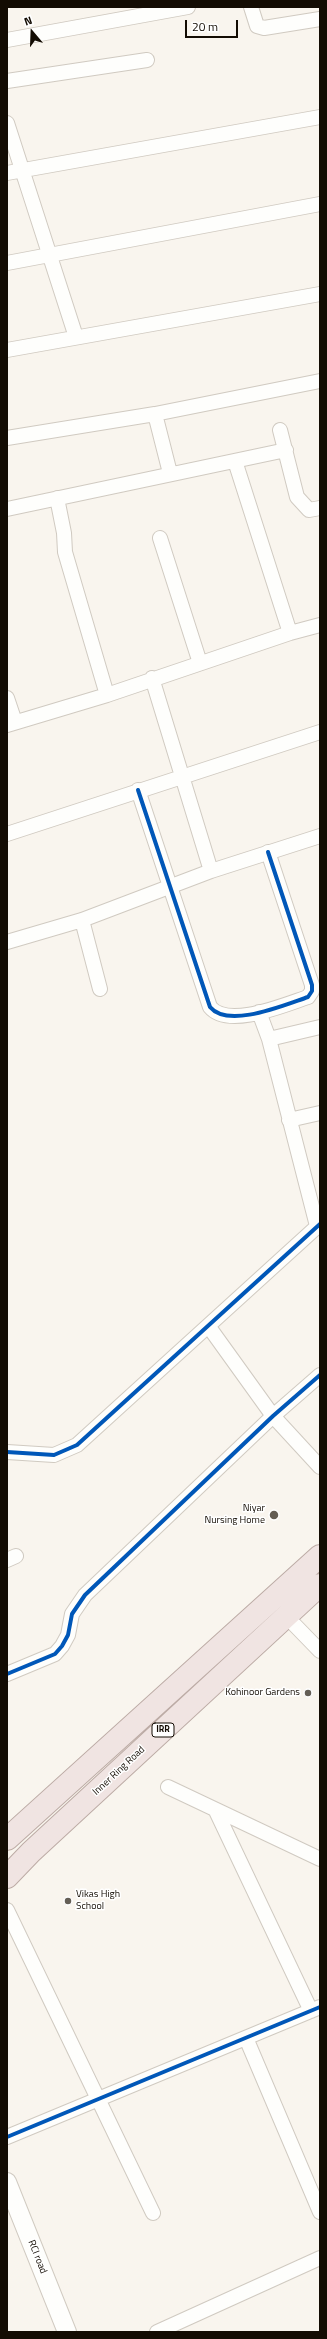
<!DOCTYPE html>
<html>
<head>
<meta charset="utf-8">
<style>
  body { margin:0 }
  #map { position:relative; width:327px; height:2339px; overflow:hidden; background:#f9f5ee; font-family:"Titillium Web",sans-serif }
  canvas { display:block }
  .frame { position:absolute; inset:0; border:8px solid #130c03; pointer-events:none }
  .north { position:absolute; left:12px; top:12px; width:40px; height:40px; -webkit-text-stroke:3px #fff; paint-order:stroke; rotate:341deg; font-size:11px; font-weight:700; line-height:16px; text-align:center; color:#130c03 }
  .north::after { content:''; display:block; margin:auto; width:14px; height:18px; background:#130c03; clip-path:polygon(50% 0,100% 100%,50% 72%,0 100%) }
  .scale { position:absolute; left:185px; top:20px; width:53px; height:18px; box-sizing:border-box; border:2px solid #130c03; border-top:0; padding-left:5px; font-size:12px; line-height:14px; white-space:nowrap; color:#130c03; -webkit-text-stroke:3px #fff; paint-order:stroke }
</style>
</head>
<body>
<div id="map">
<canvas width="327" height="2339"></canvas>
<div class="frame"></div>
<div class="north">N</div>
<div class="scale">20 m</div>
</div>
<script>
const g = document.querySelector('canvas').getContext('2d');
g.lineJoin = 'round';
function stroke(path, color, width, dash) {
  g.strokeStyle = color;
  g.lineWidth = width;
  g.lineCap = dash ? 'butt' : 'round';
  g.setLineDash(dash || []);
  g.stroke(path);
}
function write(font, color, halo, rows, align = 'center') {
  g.font = font + ' "Titillium Web",sans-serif';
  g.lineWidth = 3;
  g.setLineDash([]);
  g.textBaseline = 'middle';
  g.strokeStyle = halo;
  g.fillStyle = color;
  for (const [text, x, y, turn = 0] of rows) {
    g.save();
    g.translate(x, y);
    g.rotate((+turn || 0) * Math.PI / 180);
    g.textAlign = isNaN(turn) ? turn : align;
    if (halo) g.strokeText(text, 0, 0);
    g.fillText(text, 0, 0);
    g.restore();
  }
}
const minor = new Path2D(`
  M 251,7 L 257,26 L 264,28 L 320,19
  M 7,40 L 188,7
  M 7,81 L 147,60
  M 7,123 L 76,337
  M 7,173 L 320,117
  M 7,263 L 320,204
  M 7,350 L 320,294
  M 155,414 L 170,473
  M 280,430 L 297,497 L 309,510 L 320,508
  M 7,438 L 155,414 L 320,381
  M 235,461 L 290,633
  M 57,498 L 64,533 L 65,552 L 107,695
  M 7,509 L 286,450
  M 160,538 L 200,663
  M 152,678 L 211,871
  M 7,698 L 15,722
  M 7,725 L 107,695 L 290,633 L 320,625
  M 138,790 L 210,1007 C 228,1029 284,1005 308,997 L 312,991 L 312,985 L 268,852
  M 7,834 L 320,732
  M 82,920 L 100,989
  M 7,942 L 82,920 L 211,871 L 320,836
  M 259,1012 L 269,1039 L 317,1226
  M 269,1039 L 320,1027
  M 289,1120 L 320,1113
  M 209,1327 L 273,1416 L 320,1467
  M 7,1452 L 54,1455 L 77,1445 L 320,1224
  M 7,1560 L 16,1556
  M 286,1616 L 320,1651
  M 7,1674 L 55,1654 L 62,1646 L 68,1635 L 72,1614 L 85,1595 L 273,1416 L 320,1375
  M 168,1787 L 320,1859
  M 216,1811 L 311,2011
  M 7,1910 L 153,2213
  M 246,2038 L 320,2212
  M 7,2137 L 320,2007
  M 157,2332 L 320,2258`);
const tertiary = new Path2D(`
  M 7,2182 L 67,2332`);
const trunk = new Path2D(`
  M 7,1839 L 320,1556
  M 7,1877 L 31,1852 L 320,1585`);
stroke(minor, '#d0cac1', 16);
stroke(tertiary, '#d0cac1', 20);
stroke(trunk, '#bcaba5', 24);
stroke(minor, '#fefefc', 14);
stroke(tertiary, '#fefefc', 18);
stroke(trunk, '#f0e4e2', 22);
stroke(new Path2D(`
  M 138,790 L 210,1007 C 228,1029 284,1005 308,997 L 312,991 L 312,985 L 268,852
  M 7,1452 L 54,1455 L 77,1445 L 320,1224
  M 7,1674 L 55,1654 L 62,1646 L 68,1635 L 72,1614 L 85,1595 L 273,1416 L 320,1375
  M 7,2137 L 320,2007`), '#0057b8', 4);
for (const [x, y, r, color] of [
  [274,1515,5,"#645e55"],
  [308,1693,4,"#645e55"],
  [68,1901,4,"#645e55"]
]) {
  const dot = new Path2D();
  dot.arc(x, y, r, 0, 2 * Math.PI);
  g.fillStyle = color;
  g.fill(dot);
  stroke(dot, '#fff', 1.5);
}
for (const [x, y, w] of [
  [163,1730,22]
]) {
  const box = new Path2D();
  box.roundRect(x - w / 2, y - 7, w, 14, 3);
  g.fillStyle = '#fff';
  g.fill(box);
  stroke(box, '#130c03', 1);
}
write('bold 9px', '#130c03', null, [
  ["IRR",163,1730]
]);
write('10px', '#130c03', '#fff', [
  ["Niyar",265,1509],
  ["Nursing Home",265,1521],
  ["Kohinoor Gardens",300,1693],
  ["Vikas High",76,1895,"left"],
  ["School",76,1907,"left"]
], 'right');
write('10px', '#130c03', '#fff', [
  ["Inner Ring Road",119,1771,-43],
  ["RCI road",37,2257,68]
]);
</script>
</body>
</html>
